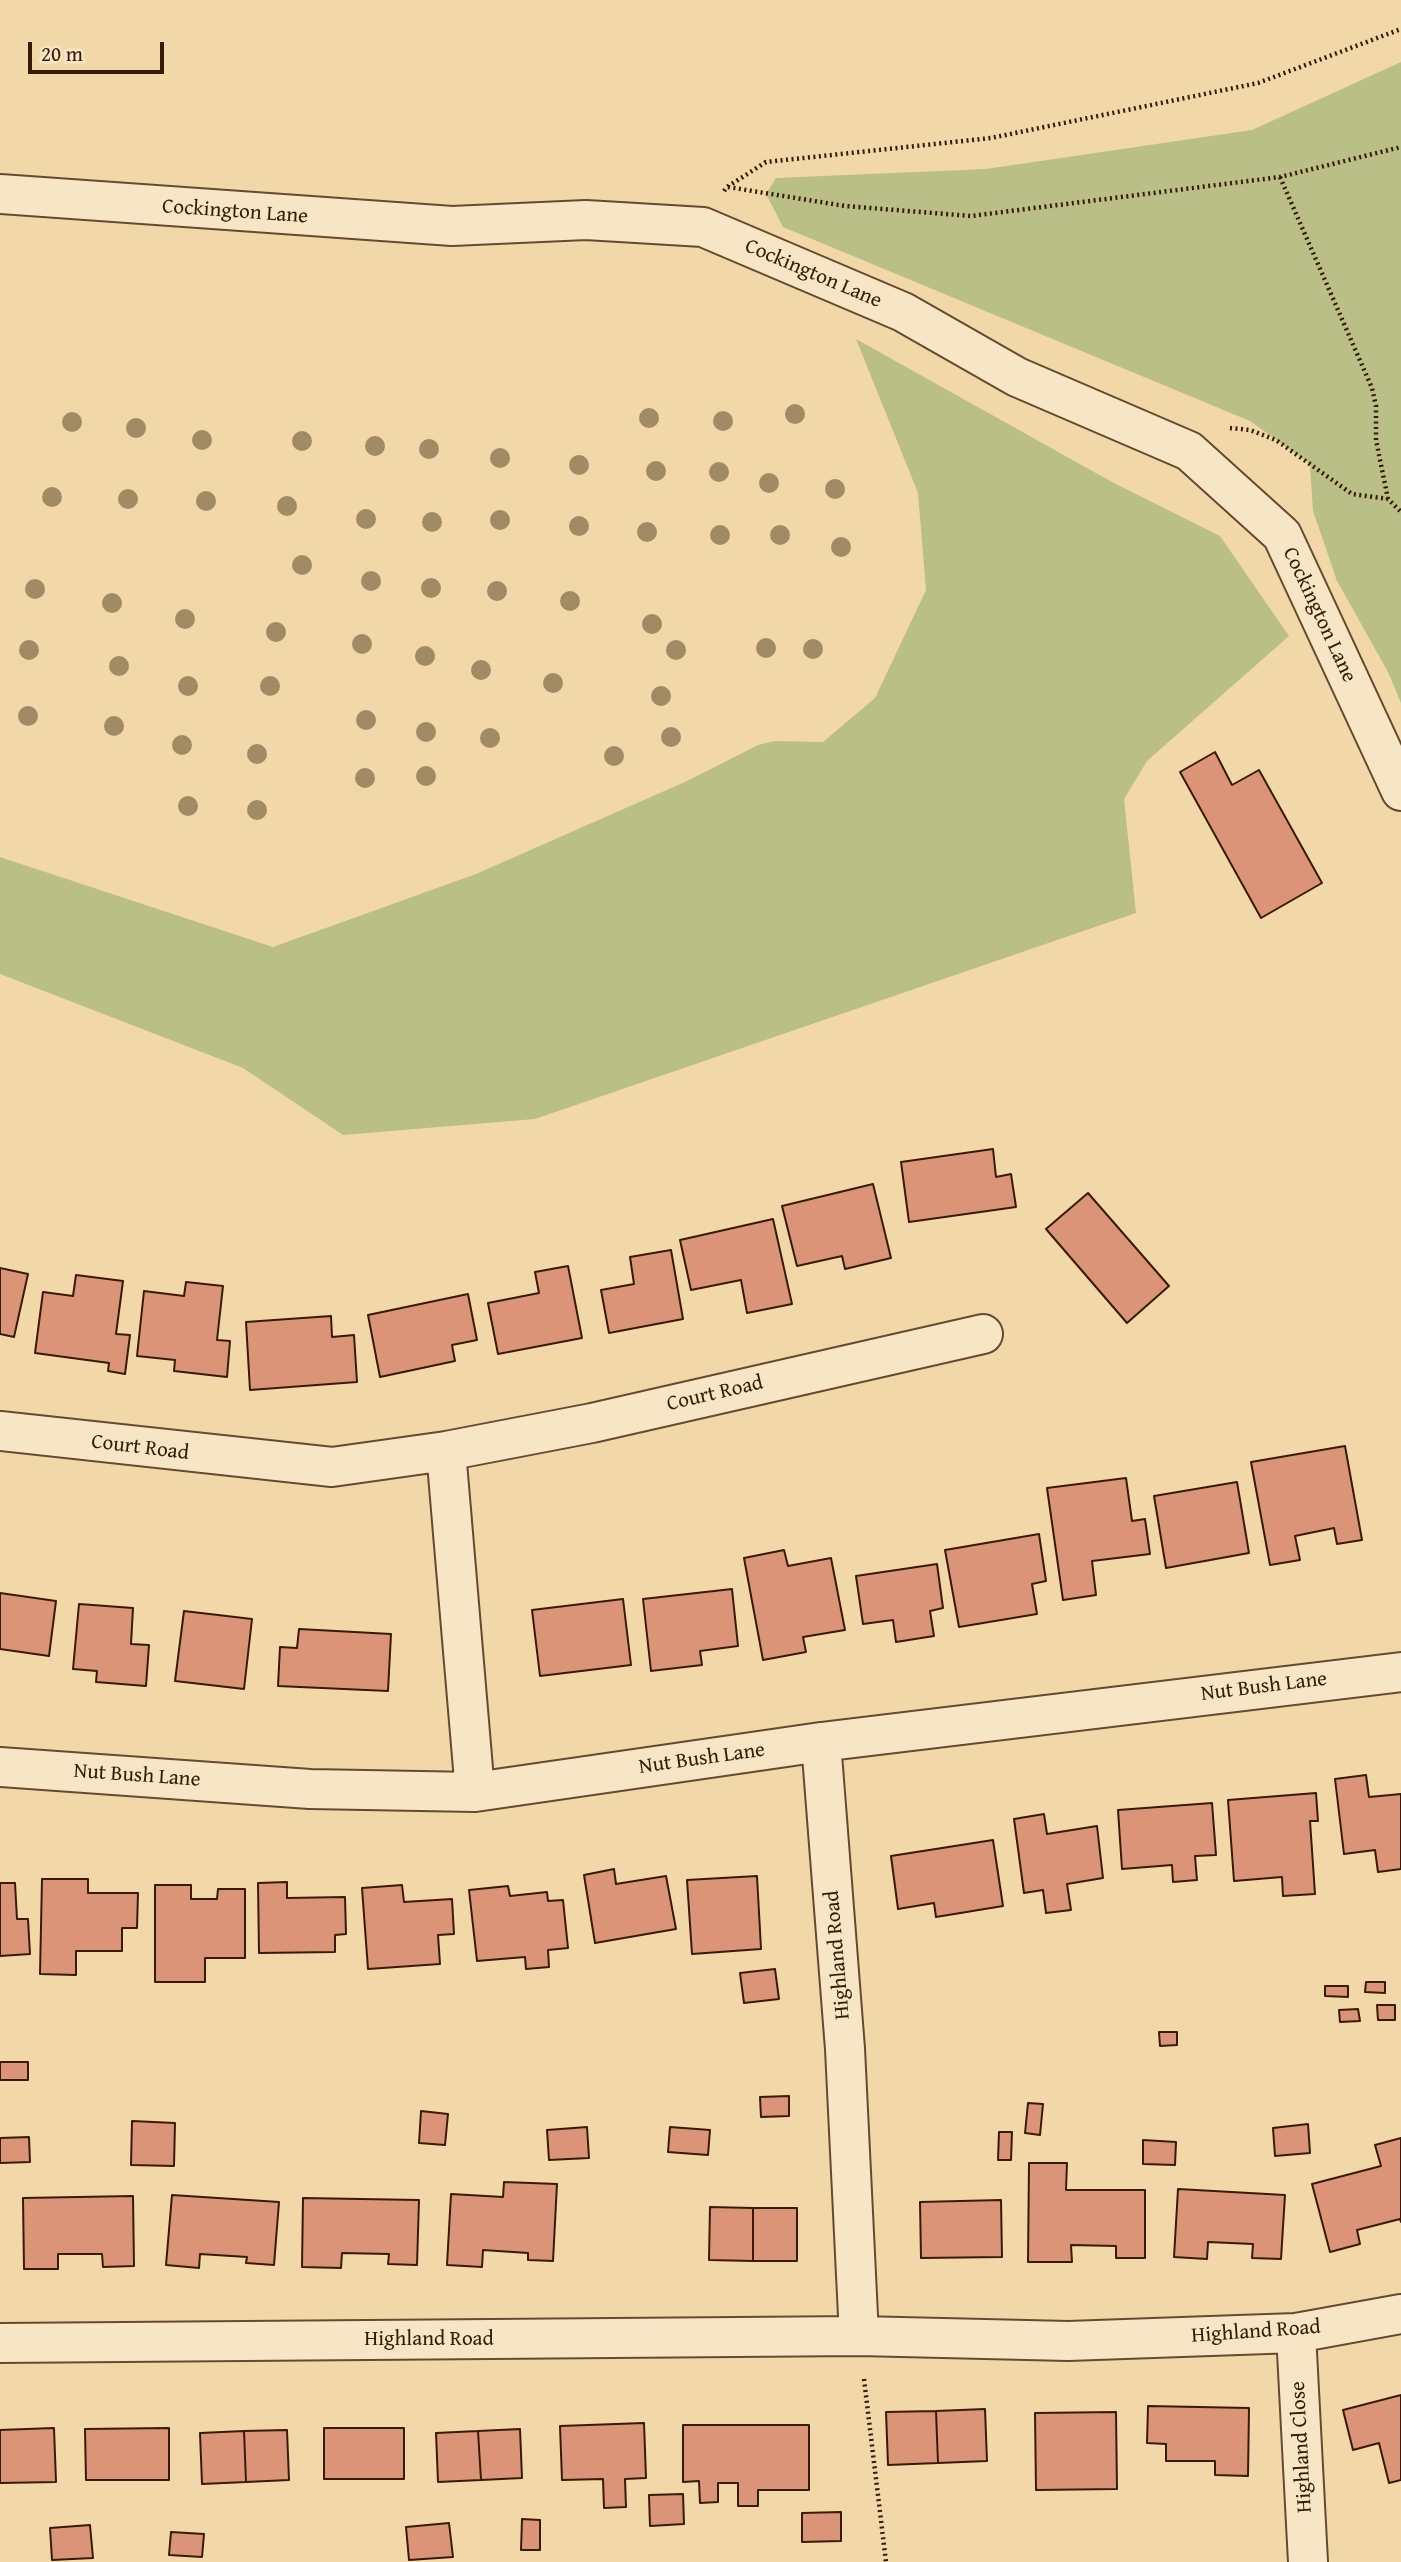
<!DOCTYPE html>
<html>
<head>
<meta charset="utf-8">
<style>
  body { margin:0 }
  #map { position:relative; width:1401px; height:2562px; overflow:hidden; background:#f2d8a8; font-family:"Gentium Book Plus",serif }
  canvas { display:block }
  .scale { position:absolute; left:28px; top:42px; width:136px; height:32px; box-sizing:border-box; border:4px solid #371b08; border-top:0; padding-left:9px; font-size:21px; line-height:24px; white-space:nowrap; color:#371b08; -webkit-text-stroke:5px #f7e6c6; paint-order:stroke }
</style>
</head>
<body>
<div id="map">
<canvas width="1401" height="2562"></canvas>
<div class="scale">20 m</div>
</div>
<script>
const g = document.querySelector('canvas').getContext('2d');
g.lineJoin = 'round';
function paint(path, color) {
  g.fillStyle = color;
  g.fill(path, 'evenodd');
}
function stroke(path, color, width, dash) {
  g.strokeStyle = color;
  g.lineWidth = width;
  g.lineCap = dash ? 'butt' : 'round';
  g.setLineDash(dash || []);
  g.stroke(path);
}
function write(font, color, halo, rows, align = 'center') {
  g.font = font + ' "Gentium Book Plus",serif';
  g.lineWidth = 6;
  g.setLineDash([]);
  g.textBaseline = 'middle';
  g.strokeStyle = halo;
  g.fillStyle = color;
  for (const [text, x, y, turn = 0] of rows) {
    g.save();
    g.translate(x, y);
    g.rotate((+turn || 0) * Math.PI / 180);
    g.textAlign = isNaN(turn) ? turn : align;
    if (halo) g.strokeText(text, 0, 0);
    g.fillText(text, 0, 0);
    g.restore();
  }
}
paint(new Path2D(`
  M 1401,62 L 1401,703 L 1388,672 L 1337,581 L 1313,511 L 1310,464 L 1250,421 L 783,227 L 766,194 L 776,178 L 986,169 L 1252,130 Z
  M 856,339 L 1112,482 L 1220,536 L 1289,636 L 1147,761 L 1124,799 L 1136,913 L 535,1119 L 343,1135 L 243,1068 L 0,974 L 0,857 L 273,947 L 476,874 L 687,781 L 758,745 L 775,741 L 823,742 L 875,698 L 926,590 L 918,493 Z`), '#babf88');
const building = new Path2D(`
  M 1215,752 L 1232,785 L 1259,770 L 1322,883 L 1261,918 L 1180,772 Z
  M 993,1149 L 996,1177 L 1011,1174 L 1016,1207 L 909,1222 L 901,1162 Z
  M 873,1184 L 891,1258 L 845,1269 L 842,1256 L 797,1266 L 782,1206 Z
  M 1088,1193 L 1169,1286 L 1127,1323 L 1046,1229 Z
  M 773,1219 L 792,1304 L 747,1313 L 741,1280 L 691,1290 L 680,1240 Z
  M 671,1250 L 683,1319 L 609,1333 L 601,1290 L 634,1284 L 630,1257 Z
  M 568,1266 L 582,1338 L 498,1354 L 488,1303 L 539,1293 L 535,1272 Z
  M 0,1268 L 28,1274 L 14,1337 L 0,1334 Z
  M 76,1275 L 123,1281 L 116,1334 L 130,1335 L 125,1374 L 108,1371 L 109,1363 L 35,1353 L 43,1292 L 73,1296 Z
  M 186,1282 L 223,1286 L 217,1340 L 230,1341 L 227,1377 L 174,1371 L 175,1360 L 137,1356 L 144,1291 L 184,1296 Z
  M 468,1294 L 477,1340 L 452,1345 L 455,1361 L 380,1377 L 368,1315 Z
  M 331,1316 L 332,1337 L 354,1335 L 357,1382 L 250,1390 L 246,1322 Z
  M 1345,1446 L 1362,1540 L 1337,1544 L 1334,1528 L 1295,1536 L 1300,1560 L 1270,1565 L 1251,1462 Z
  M 1126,1478 L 1132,1521 L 1145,1519 L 1150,1554 L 1092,1561 L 1096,1595 L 1063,1600 L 1047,1488 Z
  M 1237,1482 L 1249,1553 L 1166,1568 L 1154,1496 Z
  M 1039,1534 L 1046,1581 L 1032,1584 L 1037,1614 L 959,1627 L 945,1550 Z
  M 784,1550 L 788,1566 L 831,1558 L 845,1630 L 803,1637 L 806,1652 L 763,1660 L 744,1558 Z
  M 937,1564 L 943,1608 L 930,1611 L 934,1636 L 896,1642 L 893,1620 L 863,1624 L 856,1576 Z
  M 732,1589 L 738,1646 L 700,1651 L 702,1665 L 651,1671 L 643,1599 Z
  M 0,1593 L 56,1601 L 49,1656 L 0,1649 Z
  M 623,1599 L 631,1665 L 540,1676 L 532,1610 Z
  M 79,1604 L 133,1608 L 131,1644 L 149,1645 L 146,1686 L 96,1682 L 97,1671 L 73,1669 Z
  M 184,1611 L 252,1619 L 244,1689 L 175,1681 Z
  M 299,1629 L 391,1634 L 388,1691 L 278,1686 L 280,1647 L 297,1648 Z
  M 1366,1775 L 1369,1797 L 1401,1794 L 1401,1869 L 1378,1872 L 1375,1850 L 1344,1854 L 1335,1779 Z
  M 1316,1793 L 1318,1821 L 1310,1821 L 1315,1894 L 1283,1896 L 1282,1877 L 1234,1881 L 1228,1800 Z
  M 1212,1803 L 1216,1855 L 1195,1856 L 1197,1880 L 1173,1882 L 1172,1865 L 1122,1869 L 1118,1810 Z
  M 1044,1814 L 1047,1834 L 1097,1826 L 1103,1878 L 1067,1884 L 1071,1910 L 1046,1913 L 1043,1890 L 1024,1893 L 1014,1819 Z
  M 993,1840 L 1003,1906 L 936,1917 L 934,1903 L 898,1909 L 891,1856 Z
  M 614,1869 L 616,1884 L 666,1876 L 676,1929 L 595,1943 L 584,1875 Z
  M 757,1876 L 761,1949 L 692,1954 L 687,1880 Z
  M 42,1879 L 88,1879 L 88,1893 L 138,1893 L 137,1928 L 122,1928 L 122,1951 L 76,1951 L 76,1975 L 40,1974 Z
  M 287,1882 L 287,1898 L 345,1897 L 346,1934 L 335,1935 L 335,1952 L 259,1953 L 258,1883 Z
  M 0,1883 L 15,1883 L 17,1919 L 28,1919 L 30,1954 L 0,1956 Z
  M 155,1885 L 191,1885 L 191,1899 L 217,1899 L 218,1889 L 245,1889 L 245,1958 L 205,1958 L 205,1982 L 155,1982 Z
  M 402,1885 L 404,1902 L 452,1899 L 454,1934 L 438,1935 L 440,1964 L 368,1969 L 362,1888 Z
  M 508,1886 L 510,1896 L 547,1892 L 548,1901 L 563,1900 L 568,1948 L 548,1950 L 549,1967 L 526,1969 L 525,1957 L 477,1961 L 469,1890 Z
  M 775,1969 L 779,1999 L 744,2003 L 740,1973 Z
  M 1366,1982 L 1385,1982 L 1385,1993 L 1365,1992 Z
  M 1325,1986 L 1348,1986 L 1348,1997 L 1325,1996 Z
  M 1377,2005 L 1395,2005 L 1395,2020 L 1378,2020 Z
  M 1358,2009 L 1360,2021 L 1340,2022 L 1339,2010 Z
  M 1159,2032 L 1177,2032 L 1177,2045 L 1160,2046 Z
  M 0,2062 L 28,2062 L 28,2080 L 0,2080 Z
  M 789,2096 L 789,2116 L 761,2117 L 760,2097 Z
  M 1028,2103 L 1043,2104 L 1040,2135 L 1025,2133 Z
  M 421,2111 L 448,2114 L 445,2145 L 419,2143 Z
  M 132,2121 L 175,2123 L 174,2166 L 131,2165 Z
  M 1308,2124 L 1310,2153 L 1275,2156 L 1273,2128 Z
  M 587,2127 L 589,2158 L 549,2160 L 547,2130 Z
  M 670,2127 L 710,2130 L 708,2155 L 668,2152 Z
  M 999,2132 L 1012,2132 L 1011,2160 L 998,2160 Z
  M 29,2137 L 30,2162 L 0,2163 L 0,2138 Z
  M 1401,2138 L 1401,2222 L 1400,2219 L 1357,2230 L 1360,2244 L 1330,2252 L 1312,2184 L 1381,2166 L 1375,2145 Z
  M 1143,2140 L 1176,2142 L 1175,2165 L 1143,2164 Z
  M 1029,2163 L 1067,2163 L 1066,2190 L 1145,2190 L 1145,2258 L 1116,2258 L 1116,2246 L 1071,2245 L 1072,2262 L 1028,2262 Z
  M 504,2182 L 557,2184 L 553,2261 L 528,2260 L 528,2253 L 483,2250 L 482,2267 L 447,2265 L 451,2194 L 503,2197 Z
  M 1178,2189 L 1285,2195 L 1281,2259 L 1252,2258 L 1253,2244 L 1208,2242 L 1207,2259 L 1174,2257 Z
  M 172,2195 L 279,2202 L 274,2265 L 246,2263 L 247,2257 L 200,2254 L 199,2268 L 166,2265 Z
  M 133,2196 L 134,2266 L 103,2267 L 102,2254 L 58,2254 L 58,2269 L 24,2269 L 23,2198 Z
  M 303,2198 L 419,2200 L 417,2265 L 388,2264 L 389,2254 L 342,2253 L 341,2268 L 302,2267 Z
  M 1001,2200 L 1002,2257 L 921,2258 L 920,2202 Z
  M 710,2207 L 753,2208 L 753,2261 L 709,2260 Z
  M 753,2208 L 797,2208 L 797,2261 L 753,2261 Z
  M 1401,2395 L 1401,2480 L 1389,2483 L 1379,2443 L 1353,2450 L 1343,2410 Z
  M 1148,2406 L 1249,2408 L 1248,2476 L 1215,2475 L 1215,2461 L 1166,2461 L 1166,2444 L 1147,2443 Z
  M 985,2409 L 987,2461 L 938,2463 L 936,2411 Z
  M 936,2411 L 938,2463 L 888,2465 L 886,2412 Z
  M 1116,2412 L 1117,2489 L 1036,2490 L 1035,2413 Z
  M 644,2423 L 646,2478 L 625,2479 L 626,2507 L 604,2508 L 603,2479 L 562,2480 L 560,2426 Z
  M 683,2425 L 809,2425 L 809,2490 L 758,2490 L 758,2506 L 738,2506 L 738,2483 L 718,2483 L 718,2502 L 700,2503 L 699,2481 L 683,2482 Z
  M 54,2428 L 56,2482 L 0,2483 L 0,2430 Z
  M 169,2428 L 169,2480 L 86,2480 L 85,2429 Z
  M 324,2428 L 404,2428 L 404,2479 L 324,2479 Z
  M 520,2429 L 522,2478 L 481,2480 L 478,2431 Z
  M 287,2430 L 289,2480 L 246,2482 L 244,2431 Z
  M 244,2431 L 246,2482 L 202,2484 L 200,2433 Z
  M 478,2431 L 481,2480 L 438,2482 L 436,2433 Z
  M 683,2494 L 684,2524 L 650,2526 L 649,2495 Z
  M 841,2512 L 841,2541 L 802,2542 L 802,2513 Z
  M 522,2519 L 540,2520 L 540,2550 L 521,2550 Z
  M 449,2523 L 453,2557 L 409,2560 L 406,2527 Z
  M 90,2525 L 93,2558 L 52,2560 L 50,2528 Z
  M 171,2532 L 204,2534 L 202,2557 L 169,2555 Z`);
paint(building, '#dc9479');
stroke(building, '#371b08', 2);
const minor = new Path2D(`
  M 0,194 L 452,226 L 586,220 L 703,227 L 903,312 L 1017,377 L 1189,451 L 1282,535 L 1401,791
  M 0,1431 L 332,1467 L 446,1451 L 592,1423 L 983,1334
  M 446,1451 L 475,1792
  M 821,1742 L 845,2049 L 859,2336
  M 0,1767 L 310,1789 L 475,1792 L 821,1742 L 1401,1672
  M 1296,2333 L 1308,2562
  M 0,2343 L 859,2336 L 1068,2341 L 1296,2333 L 1401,2314`);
stroke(minor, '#664a30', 42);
stroke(new Path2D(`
  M 1280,177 L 1372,388 L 1376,406 L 1376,440 L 1388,499
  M 728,187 L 845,206 L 971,216 L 1280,177 L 1401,147
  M 724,191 L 727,187 L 766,162 L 991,138 L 1258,83 L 1401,29
  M 1230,428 L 1250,430 L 1276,440 L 1352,494 L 1388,499 L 1401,512
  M 864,2379 L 886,2562`), '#371b08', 4.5, [2, 3.5]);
stroke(minor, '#f7e6c6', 38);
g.fillStyle = '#a18b65';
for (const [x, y] of [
  [795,414],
  [649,418],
  [723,421],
  [72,422],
  [136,428],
  [202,440],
  [302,441],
  [375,446],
  [429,449],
  [500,458],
  [579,465],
  [656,471],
  [719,472],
  [769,483],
  [835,489],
  [52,497],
  [128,499],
  [206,501],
  [287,506],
  [366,519],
  [500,520],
  [432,522],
  [579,526],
  [647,532],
  [720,535],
  [780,535],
  [841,547],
  [302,565],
  [371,581],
  [431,588],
  [35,589],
  [497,591],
  [570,601],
  [112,603],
  [185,619],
  [652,624],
  [276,632],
  [362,644],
  [766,648],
  [813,649],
  [29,650],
  [676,650],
  [425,656],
  [119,666],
  [481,670],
  [553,683],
  [188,686],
  [270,686],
  [661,696],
  [28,716],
  [366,720],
  [114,726],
  [426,732],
  [671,737],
  [490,738],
  [182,745],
  [257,754],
  [614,756],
  [426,776],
  [365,778],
  [188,806],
  [257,810]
]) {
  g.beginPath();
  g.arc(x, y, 10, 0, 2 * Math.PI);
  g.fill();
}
write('21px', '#371b08', '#f7e6c6', [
  ["Cockington Lane",235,212,4],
  ["Cockington Lane",813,274,23],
  ["Cockington Lane",1319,615,65],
  ["Court Road",715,1394,-13],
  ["Court Road",140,1448,7],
  ["Nut Bush Lane",1264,1687,-7],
  ["Nut Bush Lane",702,1759,-8],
  ["Nut Bush Lane",137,1776,4],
  ["Highland Road",838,1955,-95],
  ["Highland Road",1256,2332,-4],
  ["Highland Road",429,2340],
  ["Highland Close",1302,2447,-93]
]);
</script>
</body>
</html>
